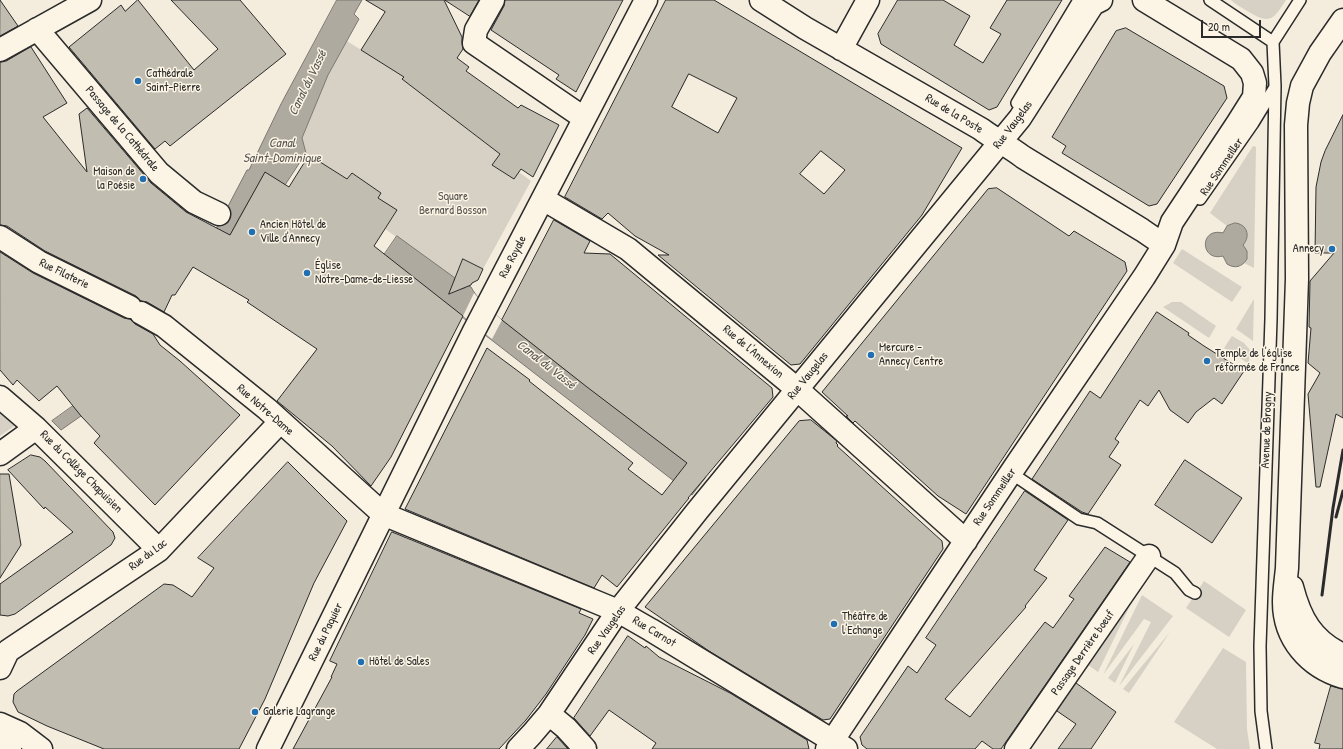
<!DOCTYPE html>
<html>
<head>
<meta charset="utf-8">
<style>
  body { margin:0 }
  #map { position:relative; width:1343px; height:749px; overflow:hidden; background:#f4edde; font-family:"Patrick Hand",sans-serif }
  canvas { display:block }
  .scale { position:absolute; left:1201px; top:20px; width:60px; height:18px; box-sizing:border-box; border:2px solid #2b2b2b; border-top:0; padding-left:5px; font-size:12px; line-height:14px; white-space:nowrap; color:#2b2b2b; -webkit-text-stroke:3px #fcf5e5; paint-order:stroke }
</style>
</head>
<body>
<div id="map">
<canvas width="1343" height="749"></canvas>
<div class="scale">20 m</div>
</div>
<script>
const g = document.querySelector('canvas').getContext('2d');
g.lineJoin = 'round';
function paint(path, color) {
  g.fillStyle = color;
  g.fill(path, 'evenodd');
}
function stroke(path, color, width, dash) {
  g.strokeStyle = color;
  g.lineWidth = width;
  g.lineCap = dash ? 'butt' : 'round';
  g.setLineDash(dash || []);
  g.stroke(path);
}
function write(font, color, halo, rows, align = 'center') {
  g.font = font + ' "Patrick Hand",sans-serif';
  g.lineWidth = 3;
  g.setLineDash([]);
  g.textBaseline = 'middle';
  g.strokeStyle = halo;
  g.fillStyle = color;
  for (const [text, x, y, turn = 0] of rows) {
    g.save();
    g.translate(x, y);
    g.rotate((+turn || 0) * Math.PI / 180);
    g.textAlign = isNaN(turn) ? turn : align;
    if (halo) g.strokeText(text, 0, 0);
    g.fillText(text, 0, 0);
    g.restore();
  }
}
paint(new Path2D(`
  M 1231,0 L 1286,0 C 1274,19 1270,25 1249,12 C 1243,8 1236,5 1231,0 Z
  M 347,41 L 404,77 L 402,79 L 500,154 L 492,165 L 514,179 L 519,172 L 531,181 L 483,269 L 464,259 L 455,278 L 385,229 L 397,211 L 378,198 L 381,193 L 352,173 L 347,179 L 306,153 L 302,139 L 328,75 Z
  M 1253,146 L 1256,147 L 1254,268 L 1244,263 L 1247,259 L 1235,223 L 1227,226 L 1210,213 Z
  M 1182,249 L 1242,287 L 1232,302 L 1173,263 Z
  M 1254,299 L 1253,341 L 1236,329 Z
  M 1172,302 L 1181,302 L 1216,326 L 1209,338 L 1163,307 Z
  M 1232,336 L 1244,343 L 1250,350 L 1249,364 L 1224,348 Z
  M 0,411 L 14,426 L 0,436 Z
  M 1204,581 L 1246,610 L 1229,637 L 1186,608 Z
  M 1139,587 L 1098,672 L 1084,662 Z
  M 1142,595 L 1173,616 L 1119,686 L 1151,622 L 1144,619 L 1103,675 Z
  M 1170,632 L 1129,693 L 1123,689 Z
  M 1134,644 L 1115,683 L 1108,678 Z
  M 1223,648 L 1246,662 L 1247,729 L 1250,749 L 1217,749 L 1174,722 Z`), '#d6d1c4');
const water = new Path2D(`
  M 337,0 L 362,0 L 354,14 L 359,19 L 328,75 L 302,138 L 306,153 L 285,185 L 265,173 L 239,218 L 209,276 L 203,254 L 247,170 L 249,170 L 281,104 Z
  M 1235,223 C 1247,224 1251,236 1243,245 L 1247,251 L 1247,259 C 1242,267 1235,269 1227,264 L 1223,256 C 1200,262 1199,227 1223,233 L 1227,226 Z
  M 397,236 L 455,278 L 454,280 L 458,283 L 458,287 L 461,289 L 465,288 L 466,285 L 471,287 C 482,308 516,330 535,346 C 591,390 649,434 706,477 L 692,495 L 476,328 L 384,255 Z
  M 119,373 L 108,397 L 61,430 L 52,421 Z`);
paint(water, '#afaaa0');
stroke(water, '#7a7771', 1);
paint(new Path2D(`
  M 474,293 L 487,307 L 502,320 L 492,339 L 463,316 Z`), '#f4edde');
const building = new Path2D(`
  M 0,0 L 18,26 L 0,36 Z
  M 138,0 L 194,70 L 218,49 L 171,0 L 240,0 L 286,54 L 170,146 L 165,141 L 155,149 L 69,47 L 121,5 L 125,11 Z
  M 366,0 L 444,0 L 462,37 L 462,42 L 463,49 L 457,58 L 469,67 L 466,71 L 518,108 L 521,105 L 559,125 L 533,177 L 521,169 L 514,179 L 492,165 L 500,154 L 402,79 L 404,77 L 361,50 L 385,12 Z
  M 445,0 L 479,0 L 470,16 Z
  M 505,0 L 623,0 L 576,92 L 556,79 L 559,75 L 491,30 L 504,6 Z
  M 666,0 L 714,0 L 962,148 L 922,215 L 800,364 L 791,365 L 658,255 L 669,255 L 635,236 L 608,213 L 602,219 L 565,197 ZM 689,74 L 737,98 L 718,133 L 672,107 ZM 821,151 L 845,170 L 824,194 L 800,174 Z
  M 898,0 L 943,0 L 970,16 L 954,45 L 983,63 L 1001,34 L 990,28 L 1007,0 L 1062,0 L 997,107 L 989,110 L 881,44 L 878,34 Z
  M 1126,28 L 1224,86 L 1227,98 L 1157,204 L 1149,206 L 1062,153 L 1066,146 L 1052,137 L 1116,31 Z
  M 31,47 L 67,103 L 43,117 L 87,172 L 79,114 L 87,108 L 151,183 L 186,212 L 230,235 L 265,172 L 289,187 L 309,155 L 347,179 L 352,173 L 381,193 L 378,198 L 397,210 L 374,246 L 463,316 L 391,457 L 371,486 L 332,446 L 277,401 L 317,349 L 247,302 L 249,300 L 193,267 L 175,295 L 172,295 L 164,312 L 147,302 L 141,301 L 136,296 L 45,251 L 7,226 L 0,225 L 0,62 L 6,61 Z
  M 1343,115 L 1343,418 L 1336,414 L 1320,487 L 1316,487 L 1308,394 L 1320,373 L 1308,363 L 1311,328 L 1309,327 L 1310,281 L 1334,253 L 1315,253 L 1316,187 L 1321,162 L 1325,151 Z
  M 997,188 L 1069,236 L 1074,231 L 1125,262 L 1127,271 L 966,514 L 938,496 L 855,421 L 853,423 L 846,416 L 848,416 L 822,392 L 988,189 Z
  M 554,220 L 590,241 L 584,253 L 610,254 L 772,388 L 773,397 L 688,498 L 689,498 L 617,587 L 602,575 L 594,588 L 405,509 L 487,348 L 530,380 L 529,381 L 633,463 L 628,469 L 662,495 L 687,463 L 587,387 L 502,320 Z
  M 0,252 L 33,273 L 124,318 L 130,319 L 135,324 L 153,334 L 160,345 L 180,361 L 240,415 L 155,505 L 94,443 L 100,436 L 81,416 L 57,386 L 39,401 L 17,380 L 13,385 L 0,370 Z
  M 463,259 L 483,269 L 478,280 L 472,283 L 471,285 L 449,294 Z
  M 1157,312 L 1189,333 L 1188,335 L 1204,346 L 1244,371 L 1222,404 L 1214,398 L 1196,412 L 1188,423 L 1170,410 L 1159,390 L 1148,406 L 1140,400 L 1115,439 L 1119,442 L 1109,457 L 1121,465 L 1088,514 L 1082,512 L 1032,479 L 1090,391 L 1100,398 Z
  M 811,420 L 837,441 L 836,443 L 838,445 L 837,446 L 942,541 L 943,549 L 830,719 L 823,720 L 709,651 L 645,607 L 799,421 Z
  M 31,455 L 40,457 L 45,461 L 113,532 L 115,538 L 111,545 L 15,614 L 8,616 L 0,615 L 0,584 L 73,532 L 45,507 L 44,509 L 8,470 Z
  M 1185,460 L 1242,498 L 1212,543 L 1155,505 Z
  M 288,462 L 347,521 L 314,583 L 265,699 L 239,749 L 104,749 L 47,726 L 18,712 L 13,702 L 14,694 L 17,691 L 164,584 L 173,585 L 192,597 L 214,568 L 198,558 Z
  M 0,474 L 9,474 L 21,545 L 0,578 Z
  M 1025,491 L 1068,520 L 1034,570 L 1047,578 L 1025,606 L 1026,607 L 945,699 L 970,717 L 1045,622 L 1053,628 L 1074,599 L 1069,596 L 1105,547 L 1130,562 L 1001,749 L 993,749 L 982,741 L 975,749 L 867,749 L 862,745 L 860,737 L 908,666 L 917,673 L 936,645 L 926,638 Z
  M 392,532 L 581,609 L 579,613 L 593,619 L 585,635 L 546,694 L 526,720 L 499,749 L 293,749 L 332,677 L 331,677 L 337,664 L 330,661 Z
  M 628,636 L 645,648 L 646,646 L 659,657 L 730,693 L 807,740 L 809,749 L 652,749 L 656,743 L 609,710 L 590,736 L 574,718 Z
  M 1076,683 L 1116,712 L 1091,749 L 1058,749 L 1076,724 L 1057,711 Z
  M 1331,686 L 1343,689 L 1343,749 L 1319,749 L 1320,744 L 1315,743 Z
  M 557,737 L 568,749 L 547,749 Z`);
paint(building, '#c2bdb1');
stroke(building, '#2b2b2b', 1);
const lane = new Path2D(`
  M 1210,0 L 1273,42
  M 1273,42 L 1300,0
  M 1017,103 L 1079,0
  M 1200,199 L 1253,123 L 1275,87
  M 1011,473 L 1079,519 L 1097,523 L 1175,573 L 1189,590 L 1195,593
  M 1266,749 L 1261,711 L 1260,646 L 1271,319 L 1275,86 L 1273,42`);
const street = new Path2D(`
  M 493,0 L 476,30 L 474,43 L 584,118
  M 761,0 L 805,28 L 981,129 C 994,139 1009,146 1023,157 L 1142,230 L 1164,245
  M 37,29 L 159,173 L 194,202 L 219,214
  M 841,49 L 868,0
  M 0,50 L 90,0
  M 543,199 L 628,249 L 797,389 L 966,541
  M 0,237 L 39,262 L 130,307
  M 141,313 L 164,326 L 267,409 L 383,514 L 618,611 L 651,630 L 846,749
  M 0,397 L 36,428 L 159,550
  M 0,454 L 36,428
  M 0,668 L 8,651 L 159,550 L 280,422
  M 549,714 L 566,728 L 585,749
  M 268,749 L 474,331 L 646,0
  M 518,749 L 532,734 L 549,714 L 618,611 L 698,510 L 1020,118 L 1093,4 L 1101,0
  M 827,749 L 1014,468 L 1144,277 L 1164,245 L 1172,222 L 1237,124 L 1254,97 L 1255,83 L 1252,73 L 1241,59 L 1144,0
  M 1016,749 L 1149,556`);
const secondary = new Path2D(`
  M 1343,20 L 1320,53 L 1302,86 L 1298,103 L 1296,125 L 1297,279 L 1287,568 C 1286,579 1284,591 1284,602 C 1284,639 1309,667 1343,677
  M 1292,587 C 1300,618 1312,641 1343,655
  M 0,724 L 20,733 L 41,749
  M 0,745 L 10,749`);
stroke(lane, '#2b2b2b', 14);
stroke(street, '#2b2b2b', 25);
stroke(secondary, '#2b2b2b', 25);
stroke(lane, '#fcf5e5', 11);
stroke(street, '#fcf5e5', 22);
stroke(secondary, '#fcf5e5', 22);
stroke(new Path2D(`
  M 1336,517 L 1343,491
  M 1322,595 L 1333,508 L 1343,450`), '#2b2b2b', 3);
for (const [x, y, r, color] of [
  [138,81,4,"#1f6fb2"],
  [143,179,4,"#1f6fb2"],
  [252,232,4,"#1f6fb2"],
  [1332,249,4,"#1f6fb2"],
  [307,273,4,"#1f6fb2"],
  [871,355,4,"#1f6fb2"],
  [1207,361,4,"#1f6fb2"],
  [834,624,4,"#1f6fb2"],
  [361,662,4,"#1f6fb2"],
  [255,712,4,"#1f6fb2"]
]) {
  const dot = new Path2D();
  dot.arc(x, y, r, 0, 2 * Math.PI);
  g.fillStyle = color;
  g.fill(dot);
  stroke(dot, '#fcf5e5', 1.5);
}
write('12px', '#2b2b2b', '#fcf5e5', [
  ["Cathédrale",146,74],
  ["Saint-Pierre",146,88],
  ["Maison de",135,172,"right"],
  ["la Poésie",135,186,"right"],
  ["Ancien Hôtel de",260,225],
  ["Ville d'Annecy",260,239],
  ["Annecy",1324,249,"right"],
  ["Église",315,266],
  ["Notre-Dame-de-Liesse",315,280],
  ["Mercure -",879,348],
  ["Annecy Centre",879,362],
  ["Temple de l'église",1215,354],
  ["réformée de France",1215,368],
  ["Théâtre de",842,617],
  ["l'Echange",842,631],
  ["Hôtel de Sales",369,662],
  ["Galerie Lagrange",263,712]
], 'left');
write('12px', '#2b2b2b', '#fcf5e5', [
  ["Rue de la Poste",954,114,31],
  ["Rue Vaugelas",1013,125,-53],
  ["Passage de la Cathédrale",122,129,50],
  ["Rue Sommeiller",1222,167,-56],
  ["Rue Royale",513,257,-63],
  ["Rue Filaterie",64,274,26],
  ["Rue de l'Annexion",753,352,40],
  ["Rue Vaugelas",808,376,-51],
  ["Rue Notre-Dame",265,410,41],
  ["Avenue de Brogny",1267,430,-88],
  ["Rue du Collège Chapuisien",81,472,45],
  ["Rue Sommeiller",995,497,-56],
  ["Rue du Lac",148,555,-37],
  ["Rue Vaugelas",607,630,-55],
  ["Rue du Paquier",326,632,-64],
  ["Rue Carnot",654,632,31],
  ["Passage Derrière boeuf",1083,653,-55]
]);
write('12px', '#565451', '#fcf5e5', [
  ["Square",453,197],
  ["Bernard Bosson",453,211]
]);
write('italic 13px', '#595754', '#fcf5e5', [
  ["Canal du Vassé",308,83,-64],
  ["Canal",282,144],
  ["Saint-Dominique",282,159],
  ["Canal du Vassé",546,365,38]
]);
</script>
</body>
</html>
